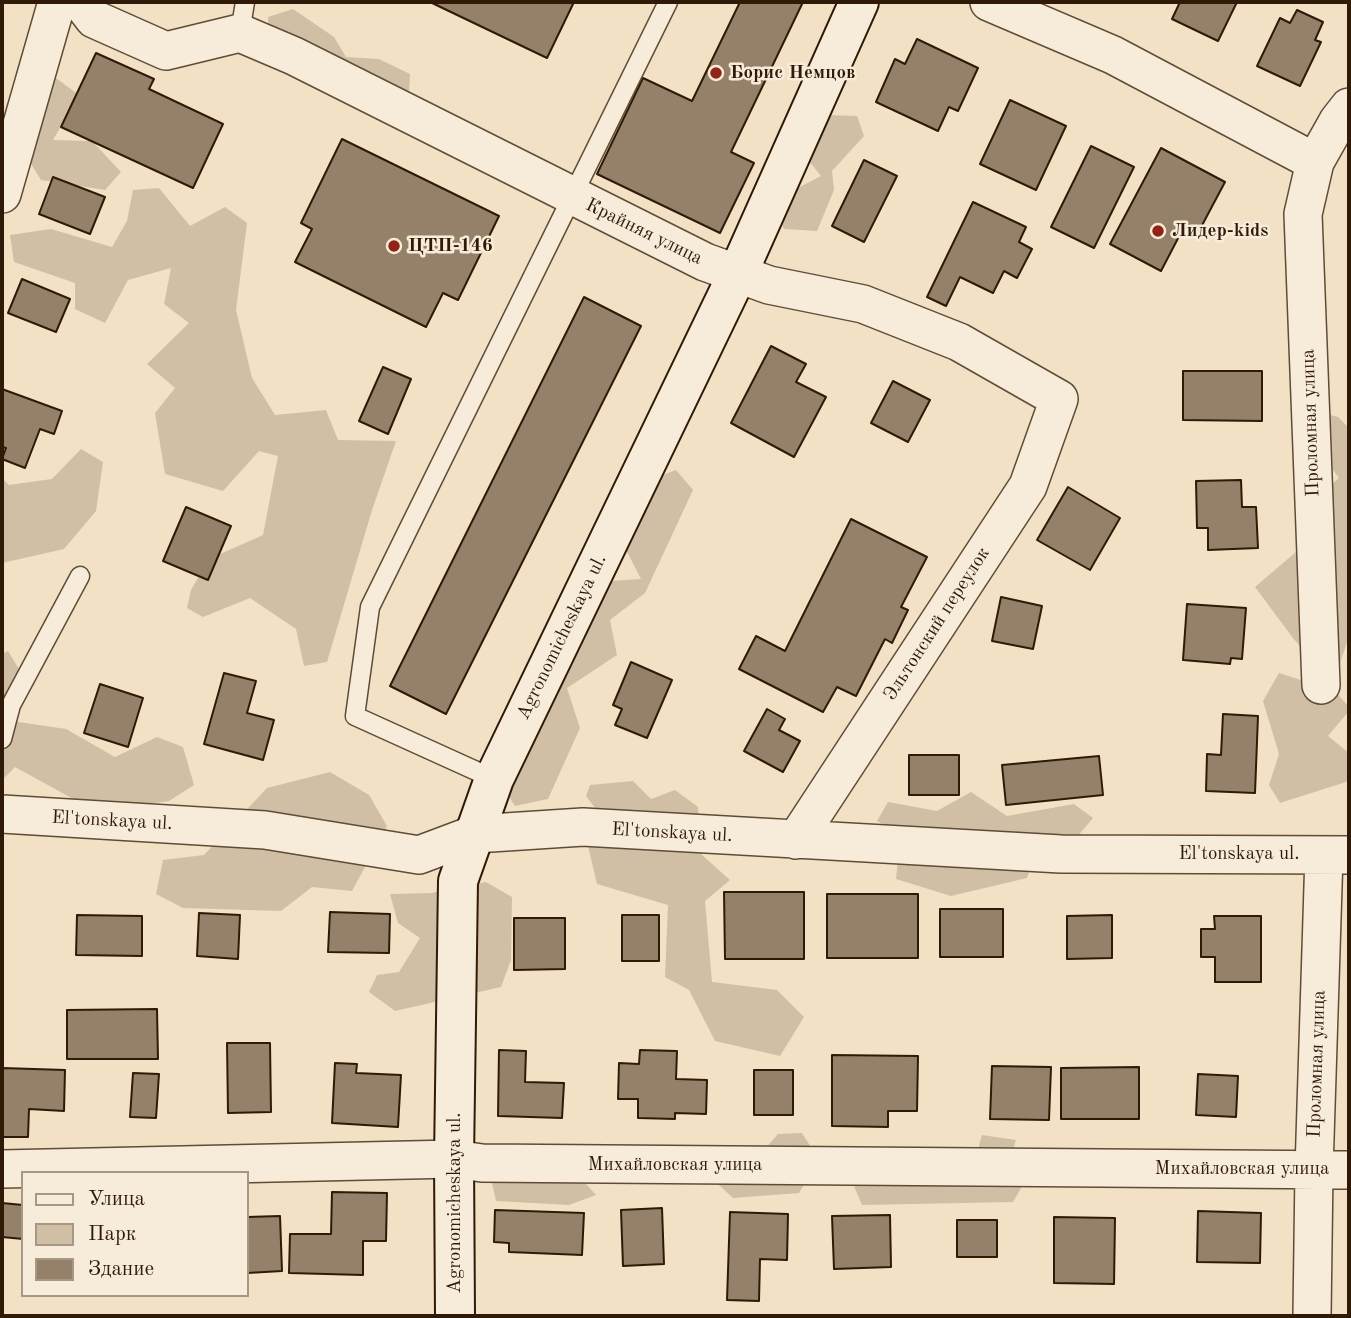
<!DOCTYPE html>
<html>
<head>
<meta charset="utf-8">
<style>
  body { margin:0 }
  #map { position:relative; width:1351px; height:1318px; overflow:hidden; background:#f2e1c5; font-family:"Old Standard TT",serif }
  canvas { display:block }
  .frame { position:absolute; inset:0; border:4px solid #301906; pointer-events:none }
  .legend { position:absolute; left:21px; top:1171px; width:228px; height:126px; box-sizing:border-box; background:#f7ecd9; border:2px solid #a79885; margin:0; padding:9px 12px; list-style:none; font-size:21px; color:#301906 }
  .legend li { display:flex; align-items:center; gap:14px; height:35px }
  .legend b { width:35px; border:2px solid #a79885 }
</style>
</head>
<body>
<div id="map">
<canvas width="1351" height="1318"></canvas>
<div class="frame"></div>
<ul class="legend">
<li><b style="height:9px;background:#f7ecd9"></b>Улица</li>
<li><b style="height:19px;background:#d1bfa5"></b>Парк</li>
<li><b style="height:19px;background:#958169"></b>Здание</li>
</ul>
</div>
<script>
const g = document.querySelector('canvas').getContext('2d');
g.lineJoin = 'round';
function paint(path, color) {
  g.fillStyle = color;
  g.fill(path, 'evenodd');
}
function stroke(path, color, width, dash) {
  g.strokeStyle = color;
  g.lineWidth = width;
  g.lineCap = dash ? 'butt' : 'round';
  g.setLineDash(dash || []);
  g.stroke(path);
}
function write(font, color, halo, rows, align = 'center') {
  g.font = font + ' "Old Standard TT",serif';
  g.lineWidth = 5;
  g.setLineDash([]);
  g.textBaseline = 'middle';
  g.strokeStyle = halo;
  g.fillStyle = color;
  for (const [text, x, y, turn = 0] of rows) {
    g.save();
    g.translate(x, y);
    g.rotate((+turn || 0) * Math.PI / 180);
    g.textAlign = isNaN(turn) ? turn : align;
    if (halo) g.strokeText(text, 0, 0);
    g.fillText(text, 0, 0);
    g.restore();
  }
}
paint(new Path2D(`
  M 293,9 L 334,37 L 346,57 L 379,59 L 410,74 L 409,92 L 393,102 L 269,38 L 268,17 Z
  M 49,73 L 79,95 L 53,140 L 92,141 L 121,172 L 105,190 L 41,180 L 25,154 L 40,134 L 17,112 Z
  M 827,115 L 857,116 L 864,136 L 832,171 L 834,190 L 817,231 L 784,229 L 776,214 L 790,192 L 821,176 L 805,156 Z
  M 159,188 L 190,226 L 225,207 L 247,223 L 236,310 L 252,378 L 275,415 L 326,410 L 338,440 L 396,441 L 372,510 L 327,662 L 304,666 L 296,629 L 250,598 L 203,617 L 187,608 L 191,590 L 209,559 L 263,535 L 278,456 L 259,451 L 223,491 L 165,474 L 155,413 L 175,388 L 147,364 L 189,323 L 164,304 L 171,268 L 128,280 L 105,323 L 75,309 L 75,283 L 14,262 L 10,235 L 51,229 L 112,247 L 127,221 L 133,190 Z
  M 1298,407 L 1338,417 L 1349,428 L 1349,636 L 1332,688 L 1349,707 L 1349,711 L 1328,736 L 1349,753 L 1349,781 L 1280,803 L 1269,785 L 1279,754 L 1263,701 L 1279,673 L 1313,684 L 1313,661 L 1293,638 L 1255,587 L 1303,546 L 1301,509 L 1339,478 L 1297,423 Z
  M 81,449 L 103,462 L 96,511 L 64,549 L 2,563 L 2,478 L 9,485 L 52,479 Z
  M 676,470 L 693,490 L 645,593 L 610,620 L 617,655 L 567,688 L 580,728 L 548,799 L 515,806 L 501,784 L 597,582 L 641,579 L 620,538 L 647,481 Z
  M 8,651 L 30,687 L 12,721 L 66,729 L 115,757 L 157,737 L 183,747 L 194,785 L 169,801 L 95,811 L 15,767 L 2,780 L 2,654 Z
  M 330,772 L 369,795 L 387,826 L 352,891 L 312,887 L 281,911 L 183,908 L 156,894 L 163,860 L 204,855 L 267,788 Z
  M 633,781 L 651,799 L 675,790 L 698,807 L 702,855 L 730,880 L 705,901 L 712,982 L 777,990 L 804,1017 L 780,1056 L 715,1041 L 689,990 L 665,977 L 668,905 L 597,884 L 588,846 L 606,822 L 586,796 L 590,785 Z
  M 971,792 L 1007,816 L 1074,804 L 1093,818 L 1076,838 L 1038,844 L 1027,878 L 951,896 L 896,879 L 901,833 L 877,821 L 888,802 L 937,811 Z
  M 486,882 L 512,897 L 511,960 L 501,987 L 395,1011 L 369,992 L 377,975 L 399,972 L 420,938 L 398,923 L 390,894 L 431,893 Z
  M 802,1133 L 819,1160 L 799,1193 L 733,1198 L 707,1174 L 756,1159 L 778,1134 Z
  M 982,1135 L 1016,1140 L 1010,1160 L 1028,1176 L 1013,1202 L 862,1205 L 849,1174 L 975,1160 Z
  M 562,1157 L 596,1195 L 569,1205 L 496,1201 L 490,1174 Z`), '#d1bfa5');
const building = new Path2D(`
  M 430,2 L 574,2 L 547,58 Z
  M 740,2 L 803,2 L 731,152 L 754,163 L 720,233 L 597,174 L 643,78 L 692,101 Z
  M 1180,2 L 1237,2 L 1218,41 L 1172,19 Z
  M 1297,10 L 1323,22 L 1315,40 L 1321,42 L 1300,86 L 1257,66 L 1280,18 L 1290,23 Z
  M 917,39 L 978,68 L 958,111 L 949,107 L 938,131 L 876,102 L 895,59 L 905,64 Z
  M 96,53 L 154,79 L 149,89 L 223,124 L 193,188 L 61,127 Z
  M 1010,100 L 1066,126 L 1036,190 L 980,164 Z
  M 342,139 L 499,216 L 458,300 L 443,293 L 426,327 L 295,262 L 312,229 L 301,223 Z
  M 1091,146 L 1134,167 L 1094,248 L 1051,227 Z
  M 1161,148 L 1225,182 L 1199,231 L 1186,223 L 1161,271 L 1110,244 Z
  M 864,160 L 897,176 L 864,242 L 832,226 Z
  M 53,177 L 105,197 L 90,234 L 39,214 Z
  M 973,202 L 1026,227 L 1019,242 L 1032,249 L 1017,278 L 1004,271 L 993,293 L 960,277 L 946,306 L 927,297 Z
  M 22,279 L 70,299 L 56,332 L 8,313 Z
  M 584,297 L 641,326 L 446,714 L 390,686 Z
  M 771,346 L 806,364 L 796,382 L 826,397 L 794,457 L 731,423 Z
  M 383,367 L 411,379 L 388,434 L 359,421 Z
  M 1183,371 L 1262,371 L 1262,421 L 1183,420 Z
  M 893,381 L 930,400 L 908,442 L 871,423 Z
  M 2,389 L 62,411 L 54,434 L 40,429 L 25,468 L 2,459 L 6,448 L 2,447 Z
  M 1241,480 L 1242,507 L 1256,507 L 1258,548 L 1208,550 L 1208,528 L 1197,528 L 1196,481 Z
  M 1068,487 L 1120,518 L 1090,570 L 1037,540 Z
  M 186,507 L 231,526 L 208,580 L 163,561 Z
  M 851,519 L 927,557 L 901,607 L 908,610 L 892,643 L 885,639 L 856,696 L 837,687 L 823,712 L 739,669 L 756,636 L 785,651 Z
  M 1001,597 L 1042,606 L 1033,649 L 992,641 Z
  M 1187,604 L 1246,608 L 1242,659 L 1231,658 L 1230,664 L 1183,660 Z
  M 631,662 L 672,680 L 647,738 L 615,725 L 622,709 L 613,705 Z
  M 224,673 L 256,681 L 247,713 L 274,720 L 263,760 L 204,744 Z
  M 100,684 L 143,698 L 128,747 L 84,733 Z
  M 767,709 L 785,719 L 779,730 L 800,741 L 783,772 L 744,751 Z
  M 1223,714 L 1258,716 L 1255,793 L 1206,791 L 1207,754 L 1221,755 Z
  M 909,755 L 959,755 L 959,795 L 909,795 Z
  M 1099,756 L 1103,795 L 1006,805 L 1002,765 Z
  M 724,892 L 804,892 L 804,959 L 725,959 Z
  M 827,894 L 918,894 L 918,958 L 827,958 Z
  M 940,909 L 1003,909 L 1003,957 L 940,957 Z
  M 330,912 L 390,914 L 389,953 L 328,952 Z
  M 199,913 L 240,915 L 238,959 L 197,956 Z
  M 77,915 L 142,916 L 142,956 L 76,955 Z
  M 622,915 L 659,915 L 659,961 L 622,961 Z
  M 1112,915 L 1112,958 L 1067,959 L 1067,916 Z
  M 1214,916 L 1261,916 L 1261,982 L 1215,982 L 1215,957 L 1201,957 L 1201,929 L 1215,929 Z
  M 514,918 L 565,918 L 565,969 L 514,970 Z
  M 157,1009 L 158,1059 L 67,1059 L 67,1010 Z
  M 227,1043 L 270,1043 L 271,1112 L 228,1113 Z
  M 499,1050 L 526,1051 L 525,1082 L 564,1083 L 562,1118 L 498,1116 Z
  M 640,1050 L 677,1051 L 676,1079 L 707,1080 L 706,1114 L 675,1113 L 675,1119 L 638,1118 L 638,1099 L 618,1099 L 619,1063 L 639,1064 Z
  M 832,1055 L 918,1056 L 917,1111 L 888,1111 L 888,1127 L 832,1126 Z
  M 335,1063 L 357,1064 L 356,1073 L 401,1075 L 398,1127 L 332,1123 Z
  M 992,1066 L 1051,1067 L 1049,1120 L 990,1119 Z
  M 1139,1067 L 1139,1119 L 1061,1119 L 1061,1068 Z
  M 2,1068 L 65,1070 L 64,1111 L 29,1109 L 28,1137 L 2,1137 Z
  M 754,1070 L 793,1070 L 793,1115 L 754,1115 Z
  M 133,1073 L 159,1074 L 156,1118 L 130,1117 Z
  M 1198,1074 L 1238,1076 L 1236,1117 L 1196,1115 Z
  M 332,1192 L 387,1193 L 386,1241 L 363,1241 L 363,1275 L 289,1273 L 290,1234 L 331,1234 Z
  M 2,1203 L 23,1205 L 23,1239 L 2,1237 Z
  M 662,1208 L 664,1264 L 623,1266 L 621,1210 Z
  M 495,1210 L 584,1213 L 582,1255 L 509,1252 L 509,1243 L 494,1242 Z
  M 1198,1211 L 1261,1213 L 1260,1263 L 1197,1262 Z
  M 730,1212 L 788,1214 L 787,1260 L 760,1259 L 759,1301 L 727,1300 Z
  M 890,1215 L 891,1267 L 834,1269 L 832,1216 Z
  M 280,1216 L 282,1271 L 247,1273 L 247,1217 Z
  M 1054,1217 L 1115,1218 L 1114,1284 L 1054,1283 Z
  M 957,1220 L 997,1220 L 997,1257 L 957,1257 Z`);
paint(building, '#958169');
stroke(building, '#301906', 2);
const lane = new Path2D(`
  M 240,33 L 245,2
  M 2,739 L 11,705 L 80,576
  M 494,779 L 355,716 L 370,607 L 668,2`);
const street = new Path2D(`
  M 81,2 L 94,19 L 166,51 L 240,33 L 294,56 L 705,262 L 769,285 L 863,304 L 959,342 L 1059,399 L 1028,486 L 796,840
  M 989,2 L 1113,55 L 1315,162
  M 2,194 L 57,2
  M 1321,685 L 1303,214 L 1315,162 L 1338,121 L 1349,107
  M 2,814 L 265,830 L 419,855 L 475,834 L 583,827 L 1061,854 L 1349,855
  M 2,1169 L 454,1159 L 482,1163 L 1349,1170
  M 1312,1316 L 1314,1170 L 1324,855`);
const secondary = new Path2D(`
  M 455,1316 L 454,1159 L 458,881 L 494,779 L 738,273 L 859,2`);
stroke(lane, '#604b36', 21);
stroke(street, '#604b36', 40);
stroke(secondary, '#301906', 42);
stroke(lane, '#f7ecd9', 18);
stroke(street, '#f7ecd9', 37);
stroke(secondary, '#f7ecd9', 38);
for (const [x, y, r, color] of [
  [716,73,7,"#8f2418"],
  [1158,231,7,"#8f2418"],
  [394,246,7,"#8f2418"]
]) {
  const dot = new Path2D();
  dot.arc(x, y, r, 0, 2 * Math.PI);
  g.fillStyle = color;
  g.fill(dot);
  stroke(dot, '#f7ecd9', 2.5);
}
write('bold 19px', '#301906', '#f7ecd9', [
  ["Борис Немцов",730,73],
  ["Лидер-kids",1172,231],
  ["ЦТП-146",408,246]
], 'left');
write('19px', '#301906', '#f7ecd9', [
  ["Крайняя улица",644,232,26],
  ["Проломная улица",1311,423,-92],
  ["Эльтонский переулок",937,624,-57],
  ["Agronomicheskaya ul.",562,637,-64],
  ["El'tonskaya ul.",112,821,3],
  ["El'tonskaya ul.",672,833,3],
  ["El'tonskaya ul.",1239,854],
  ["Проломная улица",1317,1064,-88],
  ["Михайловская улица",675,1165],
  ["Михайловская улица",1242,1169],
  ["Agronomicheskaya ul.",455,1203,-90]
]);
</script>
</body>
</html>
